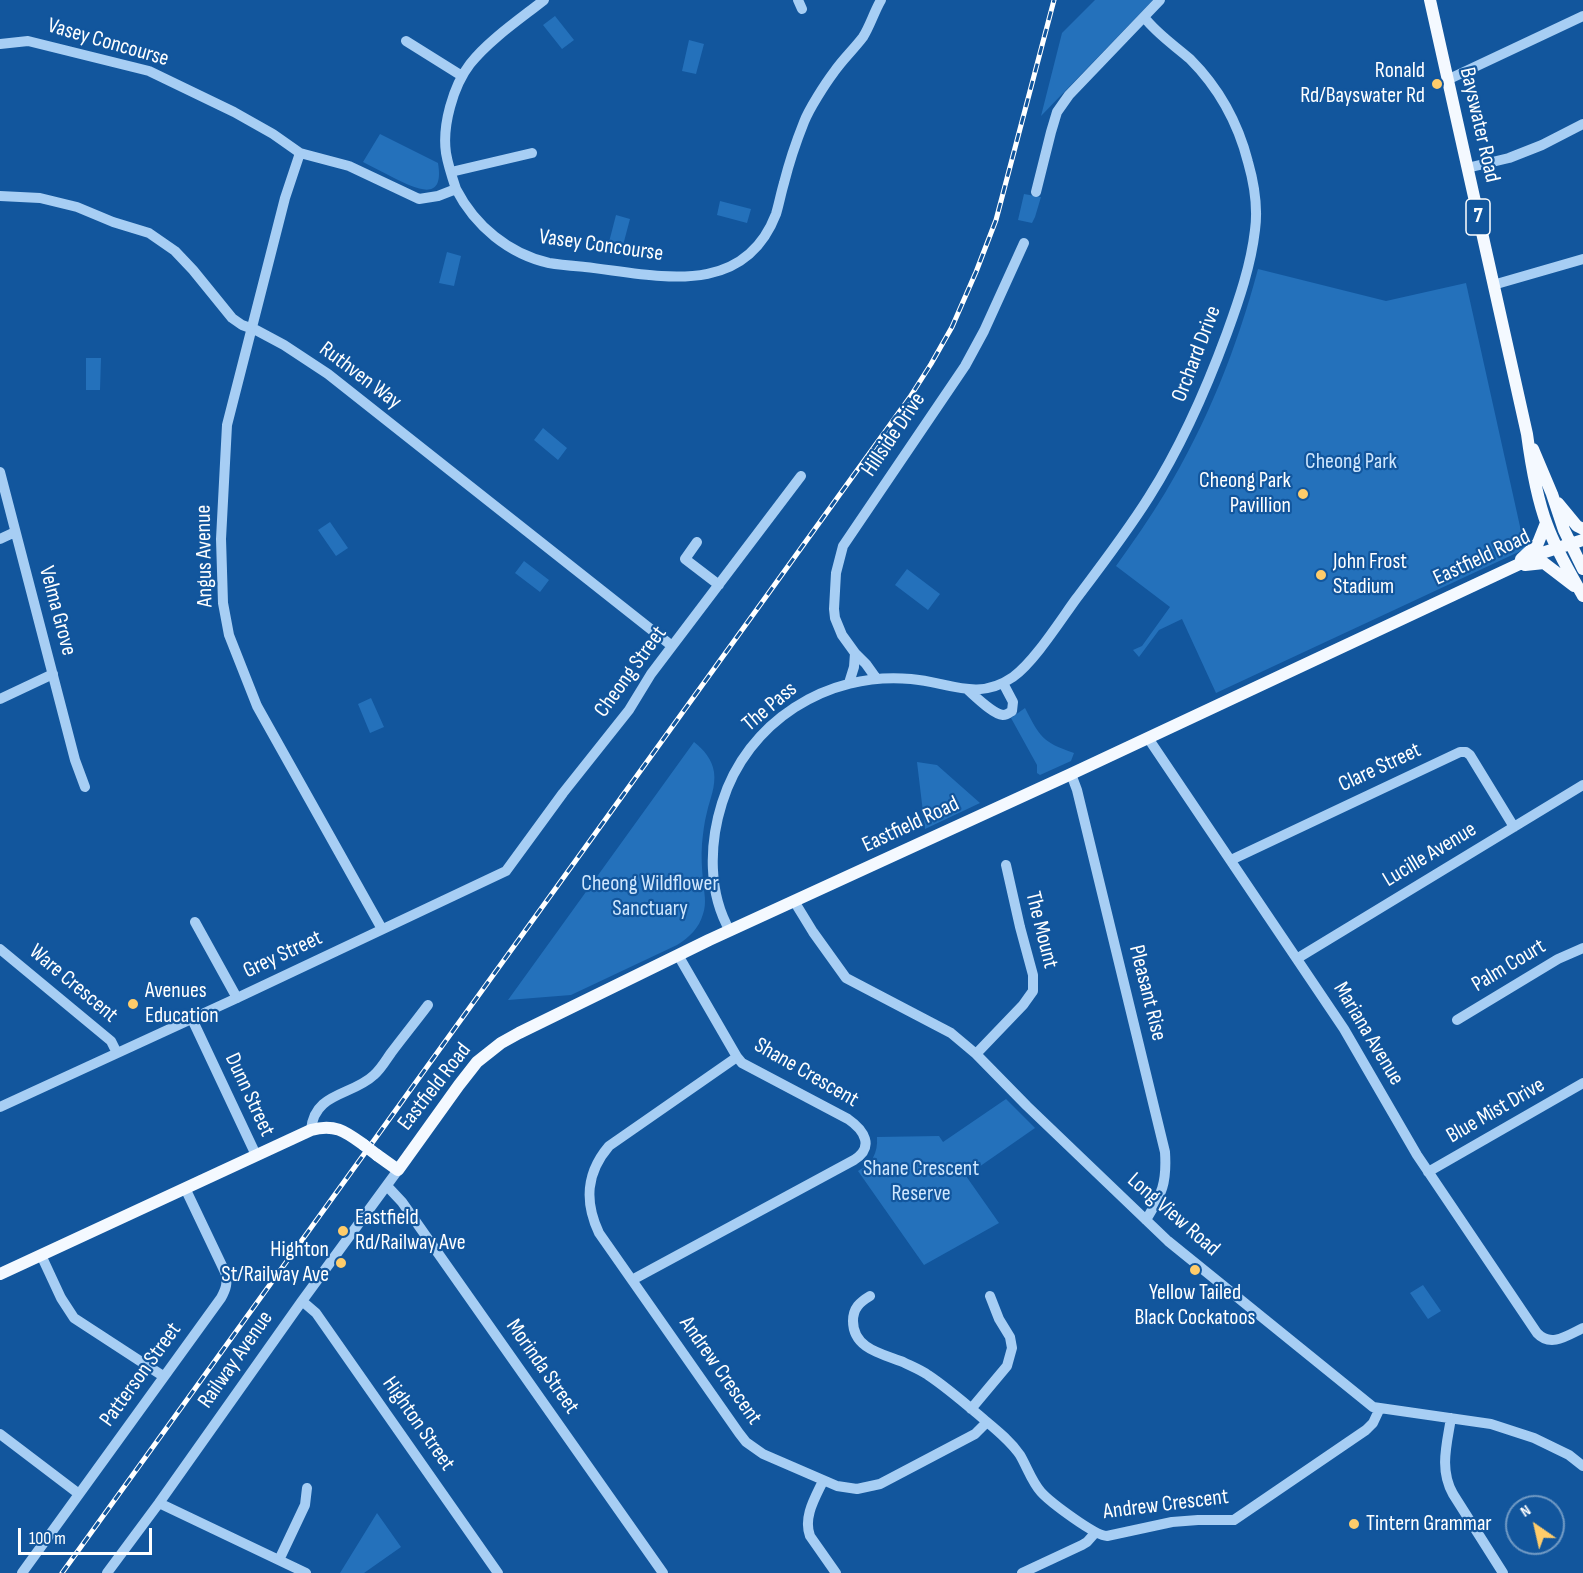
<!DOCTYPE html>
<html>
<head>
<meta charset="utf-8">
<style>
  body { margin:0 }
  #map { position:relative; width:1583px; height:1573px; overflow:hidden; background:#12569d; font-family:"Sofia Sans Condensed",sans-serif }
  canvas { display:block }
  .north { position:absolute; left:1505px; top:1495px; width:60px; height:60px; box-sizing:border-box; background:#12569d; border:2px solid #719ac4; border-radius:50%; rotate:326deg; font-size:16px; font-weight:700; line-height:24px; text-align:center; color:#fff }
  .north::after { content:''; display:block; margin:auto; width:21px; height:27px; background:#ffcc6a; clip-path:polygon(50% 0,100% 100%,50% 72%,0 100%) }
  .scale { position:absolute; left:18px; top:1528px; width:134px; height:27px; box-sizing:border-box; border:3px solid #fff; border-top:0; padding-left:8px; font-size:18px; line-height:21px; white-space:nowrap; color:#fff; -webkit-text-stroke:4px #12569d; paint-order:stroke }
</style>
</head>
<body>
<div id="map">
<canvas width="1583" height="1573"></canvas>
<div class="north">N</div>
<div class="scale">100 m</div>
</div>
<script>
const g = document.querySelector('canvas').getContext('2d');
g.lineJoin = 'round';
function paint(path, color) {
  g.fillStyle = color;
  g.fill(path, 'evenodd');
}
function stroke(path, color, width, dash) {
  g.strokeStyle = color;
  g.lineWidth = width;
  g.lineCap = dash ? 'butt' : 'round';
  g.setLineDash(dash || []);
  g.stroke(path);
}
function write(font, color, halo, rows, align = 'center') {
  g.font = font + ' "Sofia Sans Condensed",sans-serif';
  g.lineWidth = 4.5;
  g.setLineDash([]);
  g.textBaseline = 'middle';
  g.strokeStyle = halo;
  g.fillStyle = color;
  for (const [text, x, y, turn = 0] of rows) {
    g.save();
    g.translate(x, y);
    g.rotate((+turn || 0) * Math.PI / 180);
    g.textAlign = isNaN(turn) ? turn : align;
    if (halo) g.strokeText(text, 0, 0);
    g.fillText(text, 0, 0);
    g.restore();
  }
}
paint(new Path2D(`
  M 1095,0 L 1153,0 L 1041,116 L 1062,33 Z
  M 555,16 L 574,40 L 562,49 L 543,25 Z
  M 689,40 L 704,44 L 696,74 L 682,71 Z
  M 380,134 L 438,163 C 445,204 415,188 394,178 C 384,173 373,167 363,162 Z
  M 1024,194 L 1041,197 L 1035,217 L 1032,223 L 1018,220 Z
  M 720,201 L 751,209 L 747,223 L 717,215 Z
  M 616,215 L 630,219 L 622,249 L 608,246 Z
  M 447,252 L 461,256 L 454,286 L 439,283 Z
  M 1258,269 L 1386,301 L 1466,283 L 1525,549 L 1216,693 L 1182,619 L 1159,630 L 1139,657 L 1133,650 L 1142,646 L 1170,607 L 1116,566 C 1133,542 1150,518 1165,493 C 1207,423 1237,348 1258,269 Z
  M 86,358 L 101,358 L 100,390 L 86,390 Z
  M 543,428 L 567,448 L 558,460 L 534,440 Z
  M 330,522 L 348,548 L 336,556 L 318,530 Z
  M 524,561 L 549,580 L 540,592 L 515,573 Z
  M 907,569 L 940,594 L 928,610 L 895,585 Z
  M 371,698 L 384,727 L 370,733 L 358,704 Z
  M 1025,708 C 1040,737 1042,742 1074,753 L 1071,761 L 1040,775 L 1037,773 L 1037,765 L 1011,718 Z
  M 694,742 C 704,750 712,759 714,772 C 716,786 710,799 707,812 C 704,823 703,834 702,844 C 701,857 702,869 703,881 C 704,892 707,903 703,914 C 699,928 690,937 677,945 L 571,995 L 508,1000 Z
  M 917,762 L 937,765 L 980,803 L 925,829 Z
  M 1006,1099 L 1035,1128 L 966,1176 L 999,1223 L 924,1265 L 858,1171 C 872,1163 878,1154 877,1137 L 939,1136 L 943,1142 Z
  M 1423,1285 L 1441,1311 L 1428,1319 L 1410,1293 Z
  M 377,1513 L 401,1547 L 364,1573 L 340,1573 Z`), '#2471bb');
stroke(new Path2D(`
  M 798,0 L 802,9
  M 406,41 L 462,76
  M 0,44 L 28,41 L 149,71 L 234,112 L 273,134 L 300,153 L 349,166 L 419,199 L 438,196 L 456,189 C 475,226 509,254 549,263 C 561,265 574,266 585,267 C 656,275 743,300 776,214 C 779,204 781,193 784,183 C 789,163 796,142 804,122 C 809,109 825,84 834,72 C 843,59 854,49 863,37 C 870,26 874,12 881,0
  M 1447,80 L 1583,16
  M 300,153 L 285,198 L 227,425 L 221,539 L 223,603 L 229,635 L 257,706 L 382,929
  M 1467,168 L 1509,158 L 1542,145 L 1583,124
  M 451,172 L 532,153
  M 456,189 C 452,177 448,165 446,153 C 442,126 453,86 470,64 C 489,40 520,19 544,0
  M 1036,192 L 1051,132 L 1057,112 L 1069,95 L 1160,0
  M 0,196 L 40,198 L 77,207 L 113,222 L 149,233 L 175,251 L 193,270 L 232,318 L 242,325 L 256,330 L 284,345 L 328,374 L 672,646
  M 1493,285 L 1583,259
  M 0,472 L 75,760 L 85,787
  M 0,539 L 15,532
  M 697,542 L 685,559 L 719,585
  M 855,653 L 866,664 L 876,678
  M 849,683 L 854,667 L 855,653 L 842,635 L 835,618 L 834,609 L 836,573 L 843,546 L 965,366 L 984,331 L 1024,243
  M 968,690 C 976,697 993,714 1003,715 C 1007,715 1009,713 1012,711 L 1013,702 L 1003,683
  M 0,699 L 53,674
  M 1148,738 L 1344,1029 L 1417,1155 L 1537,1333 C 1551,1348 1568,1335 1583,1328
  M 1071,774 L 1077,790 L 1165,1152 C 1167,1183 1162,1194 1146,1220
  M 1231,860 L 1460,752 L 1466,752 L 1470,755 L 1514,827
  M 794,901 L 813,932 L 846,978 L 951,1033 L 976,1054 L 1027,1106 L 1168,1241 L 1373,1407 L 1491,1424 L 1534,1438 L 1569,1455 L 1583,1466
  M 195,922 L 237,998
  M 730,931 C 708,893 709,844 722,803 C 747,722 827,671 911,679 C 949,682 977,702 1013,677 C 1034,662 1060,621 1076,599 C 1101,566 1127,532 1149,497 C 1182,445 1206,390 1227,333 C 1239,300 1251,265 1255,230 C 1258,208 1254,183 1248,162 C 1238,123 1218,87 1190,59 C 1174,45 1157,34 1144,17
  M 0,949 L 111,1041 L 117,1053
  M 1298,958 L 1583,785
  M 192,1019 L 256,1155
  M 1457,1020 L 1558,959 L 1583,948
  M 976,1054 L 1023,1005 L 1033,991 L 1033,975 L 1020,927 L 1006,865
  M 737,1057 L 609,1146 C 586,1173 584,1201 599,1233 L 739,1433 L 746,1442 L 763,1454 L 837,1486 L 857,1489 L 880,1484 L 975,1434 L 987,1422 C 999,1432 1011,1442 1020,1455 C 1027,1467 1032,1482 1041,1492 C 1050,1502 1095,1536 1107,1536 L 1172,1522 L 1198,1520 L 1234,1520 L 1366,1430 L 1373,1423 L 1380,1408
  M 0,1107 L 237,998 L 506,871 L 563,793 L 629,710 L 651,674 L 801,476
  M 311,1130 C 314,1092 352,1096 374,1075 C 381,1069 386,1060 391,1053 C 403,1037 416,1021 428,1005
  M 1428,1172 L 1583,1083
  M 387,1186 L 402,1202 L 663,1573
  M 41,1255 L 61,1298 L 74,1318 L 163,1376
  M 632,1280 L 854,1160 C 875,1147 864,1130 848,1119 L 742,1063 L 737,1057 L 678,955
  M 870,1296 C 860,1302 853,1308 853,1321 C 853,1349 883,1354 903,1362 C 911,1366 921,1370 928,1375 C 949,1389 968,1406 987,1422
  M 302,1301 L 316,1313 L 498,1573
  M 971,1409 L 1007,1366 L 1012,1348 L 1010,1337 L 999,1319 L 990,1296
  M 1451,1418 C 1447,1444 1439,1469 1453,1494 L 1503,1573
  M 0,1434 L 79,1494
  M 823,1481 C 815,1498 803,1517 810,1536 L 836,1573
  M 159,1503 L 306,1573
  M 279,1560 L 305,1505 L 307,1488
  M 22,1573 L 221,1298 C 226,1289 228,1283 225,1272 L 185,1188
  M 107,1573 L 159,1503 L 302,1301 L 398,1170
  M 1022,1573 L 1082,1545 L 1087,1542 L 1095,1533`), '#a7cef4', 10);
stroke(new Path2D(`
  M 1430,0 L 1527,434 C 1531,464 1536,496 1547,525 C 1556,550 1570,573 1583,596
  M 1533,449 L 1552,494 L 1564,530 L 1583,569
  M 1558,503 L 1577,526 L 1583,529
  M 1521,559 L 1538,543 L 1546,523
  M 1525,565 L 1544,563 L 1574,586
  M 377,1155 L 398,1170 L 459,1085 L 477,1062 L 501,1043 L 519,1033 L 709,940 L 1071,774 L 1545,552 L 1583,540
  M 0,1274 L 311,1130 C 335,1123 346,1132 364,1145`), '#f4f9ff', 12);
const rail = new Path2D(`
  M 62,1573 L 910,397 L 931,364 L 952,327 L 976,272 L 996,220 L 1054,0`);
stroke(rail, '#fff', 5);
stroke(rail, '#12569d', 3, [9]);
stroke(new Path2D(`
  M 364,1145 L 377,1155`), '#f4f9ff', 12);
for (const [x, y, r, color] of [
  [1437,84,6,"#ffcc6a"],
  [1303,494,6,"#ffcc6a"],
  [1321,575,6,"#ffcc6a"],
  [133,1004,6,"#ffcc6a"],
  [343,1231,6,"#ffcc6a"],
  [341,1263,6,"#ffcc6a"],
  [1195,1270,6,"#ffcc6a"],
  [1354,1524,6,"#ffcc6a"]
]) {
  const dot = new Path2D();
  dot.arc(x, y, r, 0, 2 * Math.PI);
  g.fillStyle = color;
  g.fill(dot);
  stroke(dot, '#12569d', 2);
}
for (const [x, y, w] of [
  [1478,217,24]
]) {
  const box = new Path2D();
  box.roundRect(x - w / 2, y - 18, w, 36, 4.5);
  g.fillStyle = '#12569d';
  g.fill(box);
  stroke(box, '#fff', 1.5);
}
write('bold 21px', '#fff', null, [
  ["7",1478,217]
]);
write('22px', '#fff', '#12569d', [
  ["Vasey Concourse",108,43,16],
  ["Bayswater Road",1479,125,77],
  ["Vasey Concourse",601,246,8],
  ["Orchard Drive",1197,354,-69],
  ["Ruthven Way",360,376,37],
  ["Hillside Drive",894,435,-56],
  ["Angus Avenue",205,556,-91],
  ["Eastfield Road",1482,558,-25],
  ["Velma Grove",57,611,75],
  ["Cheong Street",631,672,-54],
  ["The Pass",770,707,-40],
  ["Clare Street",1380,768,-25],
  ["Eastfield Road",911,825,-25],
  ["Lucille Avenue",1430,855,-31],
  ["The Mount",1041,930,76],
  ["Grey Street",283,955,-25],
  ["Palm Court",1509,966,-31],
  ["Ware Crescent",73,984,40],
  ["Pleasant Rise",1147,993,76],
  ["Mariana Avenue",1368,1034,59],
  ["Shane Crescent",806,1073,30],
  ["Eastfield Road",435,1087,-52],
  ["Dunn Street",249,1095,65],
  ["Blue Mist Drive",1496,1111,-30],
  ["Long View Road",1173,1215,41],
  ["Railway Avenue",236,1360,-55],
  ["Morinda Street",542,1367,55],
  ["Andrew Crescent",720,1371,55],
  ["Patterson Street",141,1375,-54],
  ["Highton Street",418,1424,55],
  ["Andrew Crescent",1166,1505,-7]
]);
write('22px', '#fff', '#12569d', [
  ["Ronald",1425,71,"right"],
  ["Rd/Bayswater Rd",1425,96,"right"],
  ["Cheong Park",1291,481,"right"],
  ["Pavillion",1291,506,"right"],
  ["John Frost",1333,562],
  ["Stadium",1333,587],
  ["Avenues",145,991],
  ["Education",145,1016],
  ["Eastfield",355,1218],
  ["Rd/Railway Ave",355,1243],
  ["Highton",329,1250,"right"],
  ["St/Railway Ave",329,1275,"right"],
  ["Yellow Tailed",1195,1293,"center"],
  ["Black Cockatoos",1195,1318,"center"],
  ["Tintern Grammar",1366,1524]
], 'left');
write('22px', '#cfe7fe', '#12569d', [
  ["Cheong Park",1351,462],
  ["Cheong Wildflower",650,884],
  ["Sanctuary",650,909],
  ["Shane Crescent",921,1169],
  ["Reserve",921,1194]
]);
</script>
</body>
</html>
